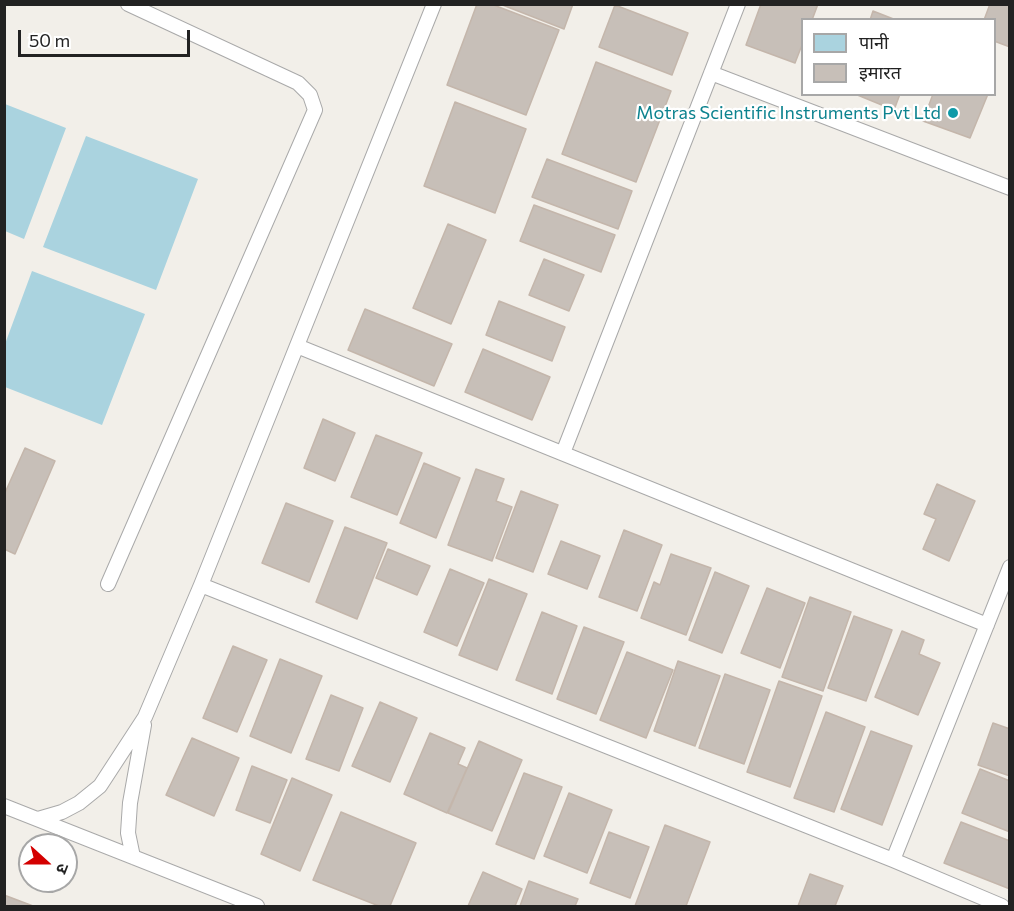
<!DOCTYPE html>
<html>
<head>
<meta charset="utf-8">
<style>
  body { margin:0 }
  #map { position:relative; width:1014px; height:911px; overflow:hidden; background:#f2efe9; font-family:Commissioner,"Noto Sans Devanagari",sans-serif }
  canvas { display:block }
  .frame { position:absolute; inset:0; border:6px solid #222; pointer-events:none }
  .legend { position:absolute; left:801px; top:18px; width:195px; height:78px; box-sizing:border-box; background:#fff; border:2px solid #a7a7a7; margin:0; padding:8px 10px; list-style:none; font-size:18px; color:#222 }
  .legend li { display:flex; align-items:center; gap:12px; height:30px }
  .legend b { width:30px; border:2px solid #a7a7a7 }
  .north { position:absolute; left:18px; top:833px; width:60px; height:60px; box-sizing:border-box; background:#fff; border:2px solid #a7a7a7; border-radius:50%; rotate:111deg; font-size:16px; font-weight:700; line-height:24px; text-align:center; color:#222 }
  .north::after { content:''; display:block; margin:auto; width:21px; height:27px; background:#d40000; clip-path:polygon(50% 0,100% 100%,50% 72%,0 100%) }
  .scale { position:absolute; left:18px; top:30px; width:172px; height:27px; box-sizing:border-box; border:3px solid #222; border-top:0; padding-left:8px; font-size:18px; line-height:21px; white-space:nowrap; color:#222; -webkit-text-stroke:4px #fff; paint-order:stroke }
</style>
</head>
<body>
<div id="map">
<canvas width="1014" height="911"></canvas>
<div class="frame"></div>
<ul class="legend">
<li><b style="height:16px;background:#aad3df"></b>पानी</li>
<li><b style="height:16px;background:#c7bfb8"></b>इमारत</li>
</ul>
<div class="north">उ</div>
<div class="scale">50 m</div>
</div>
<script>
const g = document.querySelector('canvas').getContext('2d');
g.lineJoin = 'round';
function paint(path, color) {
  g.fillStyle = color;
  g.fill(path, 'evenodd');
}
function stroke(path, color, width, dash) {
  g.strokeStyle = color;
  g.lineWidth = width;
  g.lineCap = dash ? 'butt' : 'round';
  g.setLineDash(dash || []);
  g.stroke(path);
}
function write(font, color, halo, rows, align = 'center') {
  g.font = font + ' Commissioner,sans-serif';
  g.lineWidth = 4.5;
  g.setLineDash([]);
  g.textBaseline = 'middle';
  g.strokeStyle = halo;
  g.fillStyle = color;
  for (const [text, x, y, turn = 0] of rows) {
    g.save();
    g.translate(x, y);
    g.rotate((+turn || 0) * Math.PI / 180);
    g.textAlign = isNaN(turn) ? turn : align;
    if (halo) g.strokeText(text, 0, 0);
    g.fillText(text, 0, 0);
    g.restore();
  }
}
paint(new Path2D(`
  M 5,104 L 66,128 L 24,239 L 5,231 Z
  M 86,136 L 198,179 L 156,290 L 43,247 Z
  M 32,271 L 145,314 L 102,425 L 5,387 L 5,344 Z`), '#aad3df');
const building = new Path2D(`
  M 477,4 L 491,4 L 559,30 L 526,115 L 447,85 Z
  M 500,4 L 573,4 L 564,29 Z
  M 761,4 L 818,4 L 812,20 L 802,20 L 802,45 L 795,63 L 746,45 Z
  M 990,4 L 1010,4 L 1010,47 L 994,41 L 994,20 L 984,20 Z
  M 615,5 L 688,33 L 672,75 L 599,47 Z
  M 873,11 L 896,20 L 870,20 Z
  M 596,62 L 671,91 L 636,182 L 562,154 Z
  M 855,94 L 900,94 L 894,110 Z
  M 933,94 L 988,94 L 970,138 L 923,121 Z
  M 455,102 L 526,129 L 495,213 L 424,186 Z
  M 547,159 L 632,191 L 618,229 L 532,197 Z
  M 534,205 L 615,235 L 601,272 L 520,241 Z
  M 448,224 L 486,240 L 451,324 L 413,308 Z
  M 544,259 L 584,275 L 569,311 L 529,295 Z
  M 499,301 L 565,327 L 552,361 L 486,335 Z
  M 365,309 L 452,344 L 434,386 L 348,350 Z
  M 483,349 L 550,377 L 532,420 L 465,392 Z
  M 323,419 L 355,433 L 335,481 L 304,468 Z
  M 376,435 L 422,453 L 397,515 L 351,497 Z
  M 25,448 L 55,461 L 15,554 L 4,549 L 4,495 Z
  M 424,463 L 460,478 L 436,538 L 400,523 Z
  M 476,469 L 504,479 L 496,501 L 512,507 L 492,561 L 448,545 Z
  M 937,484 L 975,501 L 949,561 L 923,549 L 936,519 L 924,514 Z
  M 521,491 L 558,505 L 533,572 L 496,558 Z
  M 286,503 L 333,521 L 309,582 L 262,563 Z
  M 345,527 L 387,543 L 357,619 L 316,602 Z
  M 624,530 L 662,545 L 637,611 L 599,597 Z
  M 561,541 L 600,556 L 587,589 L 548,574 Z
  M 388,549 L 430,566 L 417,595 L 376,578 Z
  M 671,554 L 711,568 L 686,635 L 641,618 L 654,582 L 660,585 Z
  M 450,569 L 484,583 L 457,646 L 424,632 Z
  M 715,572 L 749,586 L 722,653 L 689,640 Z
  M 489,579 L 527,594 L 497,670 L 459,655 Z
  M 767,588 L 805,603 L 780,668 L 741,653 Z
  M 810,597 L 851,612 L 823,691 L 782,677 Z
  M 542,612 L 577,626 L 552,694 L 516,680 Z
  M 854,616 L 892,630 L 866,701 L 828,688 Z
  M 584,627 L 624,642 L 596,714 L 557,699 Z
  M 902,631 L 924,640 L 919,654 L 940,663 L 918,715 L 875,697 Z
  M 233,646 L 267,660 L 237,732 L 203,718 Z
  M 627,652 L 673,670 L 646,738 L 600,720 Z
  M 280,659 L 322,676 L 291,753 L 250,736 Z
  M 678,661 L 720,676 L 695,746 L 654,731 Z
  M 725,674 L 770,690 L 744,764 L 699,748 Z
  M 779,681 L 822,696 L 790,787 L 747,772 Z
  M 331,695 L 363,708 L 339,771 L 306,759 Z
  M 380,702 L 417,718 L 390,782 L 352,766 Z
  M 826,712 L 865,727 L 834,812 L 794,798 Z
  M 993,723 L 1010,729 L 1010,776 L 978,765 Z
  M 871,731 L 912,746 L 882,825 L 841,809 Z
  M 430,733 L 465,748 L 458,764 L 467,768 L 447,813 L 404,794 Z
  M 192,738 L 239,758 L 214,816 L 166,795 Z
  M 479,741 L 522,760 L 492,831 L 448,813 Z
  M 252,766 L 287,780 L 270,823 L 236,810 Z
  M 980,769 L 1010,781 L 1010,832 L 962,813 Z
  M 524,773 L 562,787 L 534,859 L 496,844 Z
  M 292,778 L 332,795 L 300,871 L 261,854 Z
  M 569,793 L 612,810 L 587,873 L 544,856 Z
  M 341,812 L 416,843 L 390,906 L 379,906 L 313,880 Z
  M 961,822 L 1010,841 L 1010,889 L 944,863 Z
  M 665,825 L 710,842 L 686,906 L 635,906 Z
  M 609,832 L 649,847 L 630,898 L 590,883 Z
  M 483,872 L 522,889 L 515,906 L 468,906 Z
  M 810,874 L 843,886 L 835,906 L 798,906 Z
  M 529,881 L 578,899 L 575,906 L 520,906 Z
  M 4,895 L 33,906 L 4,906 Z`);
paint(building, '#c7bfb8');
stroke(building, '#c4b6ab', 1.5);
const lane = new Path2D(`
  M 711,73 L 1010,188
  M 297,346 L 987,625
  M 563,453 L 738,4
  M 108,584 L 315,110 L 310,95 L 298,83 L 128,4
  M 201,585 L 893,860 L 1002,906
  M 4,806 L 257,906
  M 38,819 L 62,812 L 79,803 L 100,786 L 145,717 L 201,585 L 434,4
  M 133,857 L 128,833 L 130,803 L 144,725
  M 893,860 L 1010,567`);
stroke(lane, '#a9a9a9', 16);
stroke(lane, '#fff', 14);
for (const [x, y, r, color] of [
  [953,113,6,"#0f9aa8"]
]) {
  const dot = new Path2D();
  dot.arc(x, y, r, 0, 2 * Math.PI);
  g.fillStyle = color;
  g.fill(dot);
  stroke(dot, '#fff', 2);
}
write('18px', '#0d838f', '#fff', [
  ["Motras Scientific Instruments Pvt Ltd",941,113]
], 'right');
</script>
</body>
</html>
